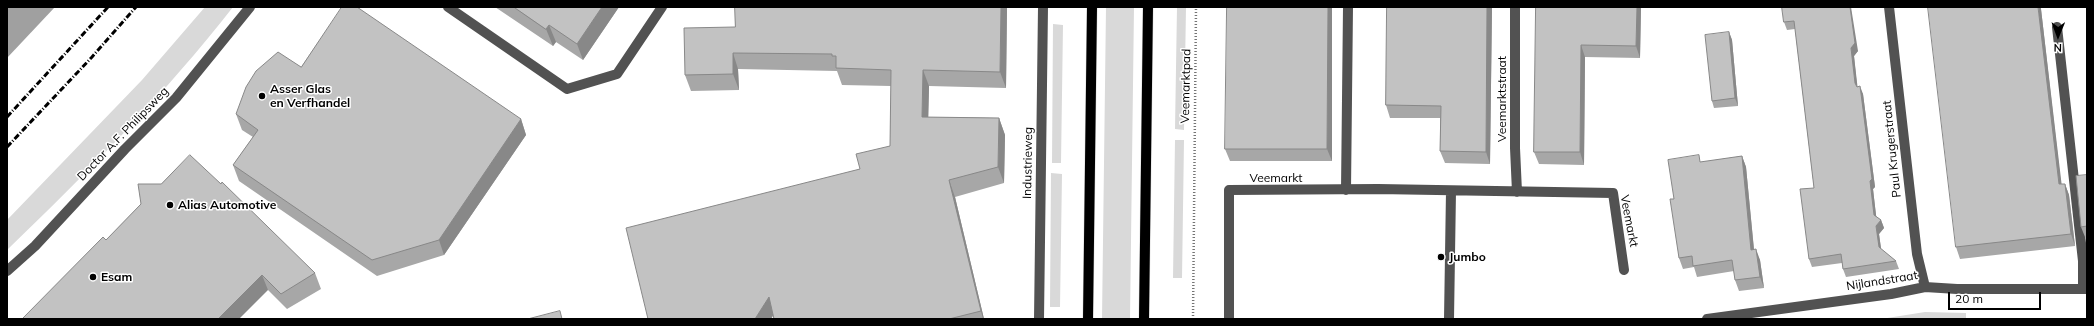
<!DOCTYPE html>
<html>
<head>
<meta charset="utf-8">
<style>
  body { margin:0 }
  #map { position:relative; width:2094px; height:326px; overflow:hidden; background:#fff; font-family:Mulish,sans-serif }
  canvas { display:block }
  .frame { position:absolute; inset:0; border:8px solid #000; pointer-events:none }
  .north { position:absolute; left:2038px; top:16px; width:40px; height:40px; -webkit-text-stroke:3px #fff; paint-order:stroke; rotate:181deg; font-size:11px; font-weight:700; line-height:16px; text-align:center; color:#000 }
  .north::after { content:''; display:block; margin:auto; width:14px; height:18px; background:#000; clip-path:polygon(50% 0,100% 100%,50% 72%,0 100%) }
  .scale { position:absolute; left:1948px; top:292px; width:93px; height:18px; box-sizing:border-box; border:2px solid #000; border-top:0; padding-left:5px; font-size:12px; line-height:14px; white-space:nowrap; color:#000; -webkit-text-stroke:3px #fff; paint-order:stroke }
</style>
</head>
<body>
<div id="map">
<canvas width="2094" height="326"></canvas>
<div class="frame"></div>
<div class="north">N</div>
<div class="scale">20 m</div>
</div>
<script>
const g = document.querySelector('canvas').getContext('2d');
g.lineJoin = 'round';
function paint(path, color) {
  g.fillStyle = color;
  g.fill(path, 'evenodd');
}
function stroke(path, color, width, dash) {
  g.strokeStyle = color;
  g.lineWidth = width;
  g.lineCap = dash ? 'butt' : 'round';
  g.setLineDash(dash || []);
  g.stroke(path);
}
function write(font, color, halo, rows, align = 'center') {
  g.font = font + ' Mulish,sans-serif';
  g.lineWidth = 3;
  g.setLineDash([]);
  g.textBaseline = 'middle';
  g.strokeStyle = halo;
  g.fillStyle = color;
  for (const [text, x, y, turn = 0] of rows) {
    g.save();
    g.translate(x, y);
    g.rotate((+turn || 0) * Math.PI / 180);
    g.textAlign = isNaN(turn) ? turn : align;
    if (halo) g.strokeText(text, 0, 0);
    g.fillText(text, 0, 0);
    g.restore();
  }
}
paint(new Path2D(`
  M 205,7 L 233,7 C 165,94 87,173 7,250 L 7,220 L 142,80 Z
  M 1106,7 L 1134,7 L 1130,319 L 1102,319 Z
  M 1177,7 L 1186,7 L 1184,130 L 1175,129 Z
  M 1053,24 L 1063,25 L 1061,163 L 1052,163 Z
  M 1175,140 L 1184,140 L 1182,278 L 1173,278 Z
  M 1051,173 L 1062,174 L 1060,307 L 1050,307 Z
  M 1925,312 L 1966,313 L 1966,319 L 1881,319 Z`), '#d9d9d9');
paint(new Path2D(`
  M 7,7 L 55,7 L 7,58 Z`), '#a0a0a0');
const major = new Path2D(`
  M 1088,319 L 1092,7
  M 1144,319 L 1148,7`);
stroke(major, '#dbdbdb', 11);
stroke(new Path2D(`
  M 1193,319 L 1196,7`), '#747474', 2.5, [1, 2]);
stroke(new Path2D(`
  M 448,7 L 567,89 L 617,74 L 662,7
  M 1515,7 L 1515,148 L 1517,192
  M 1889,7 L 1917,254 L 1925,287
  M 2057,27 L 2083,261 L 2083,289
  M 1346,190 L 1348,7
  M 7,271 L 35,246 L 125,149 L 176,98 L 250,7
  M 1039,319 L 1043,7
  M 1229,319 L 1229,190 L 1378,189 L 1613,193 L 1624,270
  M 1449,319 L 1451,191
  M 1707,319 L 1891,294 L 1925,287 L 1957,289 L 2087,289`), '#525252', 10);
stroke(major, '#000', 10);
stroke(new Path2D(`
  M 7,117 L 108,7
  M 7,147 L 92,57 L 136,7`), '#000', 3, [6, 2, 1, 2]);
paint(new Path2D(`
  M 495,7 L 619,7 L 583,60 L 556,42 L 553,46 Z
  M 735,7 L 1007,7 L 1006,88 L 929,86 L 928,117 L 999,118 L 1005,135 L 1004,183 L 955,197 L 984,319 L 774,319 L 773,316 L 771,319 L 648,319 L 860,169 L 890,146 L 891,86 L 842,85 L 837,71 L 738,69 L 739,90 L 691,91 L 685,75 L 735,27 Z
  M 1332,7 L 1332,161 L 1230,161 L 1225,149 Z
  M 1387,7 L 1492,7 L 1490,164 L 1445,163 L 1440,151 L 1440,118 L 1390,118 L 1386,105 Z
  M 1536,7 L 1641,7 L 1640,58 L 1585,57 L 1584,165 L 1539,164 L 1534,152 Z
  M 1782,7 L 1858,51 L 1854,56 L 1857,86 L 1863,94 L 1875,187 L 1873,189 L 1876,216 L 1881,220 L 1884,228 L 1879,234 L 1881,249 L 1896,261 L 1899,269 L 1846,277 L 1843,269 L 1842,263 L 1812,267 L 1809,259 L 1814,188 L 1795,29 L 1787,30 L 1784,22 Z
  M 2041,9 L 2061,184 L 2065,184 L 2069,195 L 2075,246 L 1960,259 L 1956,247 Z
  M 1729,32 L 1732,40 L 1738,106 L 1714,108 L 1712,101 Z
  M 301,67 L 521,119 L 526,135 L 444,255 L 377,276 L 239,181 L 233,165 L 253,137 L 242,130 L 236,114 Z
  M 1742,156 L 1746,167 L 1754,249 L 1760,260 L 1764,288 L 1739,291 L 1735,280 L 1734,271 L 1697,277 L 1694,267 L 1683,269 L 1679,258 L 1674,199 L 1702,162 Z
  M 2087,175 L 2087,242 L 2081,227 Z
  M 161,184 L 315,273 L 321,289 L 287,309 L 268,290 L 106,240 Z`), '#a7a7a7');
paint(new Path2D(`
  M 602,7 L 619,7 L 583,60 L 577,44 Z
  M 1001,7 L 1007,7 L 1006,88 L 1000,72 Z
  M 1328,7 L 1332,7 L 1332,161 L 1327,149 Z
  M 1487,7 L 1492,7 L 1490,164 L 1486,152 Z
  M 1637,7 L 1641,7 L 1640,58 L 1636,46 Z
  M 1850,7 L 1851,7 L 1858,51 L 1854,56 L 1858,91 L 1855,83 L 1851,48 Z
  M 2038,7 L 2041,7 L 2041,9 L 2063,196 L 2059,184 Z
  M 549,25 L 556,42 L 553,46 L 546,29 Z
  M 1729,32 L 1732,40 L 1738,106 L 1735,98 Z
  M 1581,45 L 1585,57 L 1584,165 L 1580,152 Z
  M 733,53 L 738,69 L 739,90 L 733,74 Z
  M 923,70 L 929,86 L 928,133 L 922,117 Z
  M 1860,86 L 1863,94 L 1875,187 L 1873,189 L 1877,223 L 1874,215 L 1870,181 Z
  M 999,118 L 1005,135 L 1004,183 L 998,167 Z
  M 521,119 L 526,135 L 444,255 L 439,240 Z
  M 1742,156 L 1746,167 L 1755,261 L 1751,250 Z
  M 949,180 L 955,197 L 984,319 L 983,319 L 981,311 Z
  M 2065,184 L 2069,195 L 2075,246 L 2071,234 Z
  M 1881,220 L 1884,228 L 1879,234 L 1882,255 L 1879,247 L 1876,226 Z
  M 1756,249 L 1760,260 L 1764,288 L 1760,277 Z
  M 262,275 L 268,290 L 239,319 L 218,319 Z
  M 769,297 L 774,313 L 771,319 L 755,319 Z`), '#888');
const building = new Path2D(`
  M 342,7 L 357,7 L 521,119 L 439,240 L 372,260 L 233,165 L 258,130 L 236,114 L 246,87 L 256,71 L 278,52 L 301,67 Z
  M 514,7 L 602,7 L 577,44 L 549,25 L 546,29 Z
  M 735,7 L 1001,7 L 1000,72 L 923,70 L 922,117 L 999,118 L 998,167 L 949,180 L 981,311 L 949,319 L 774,319 L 769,297 L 755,319 L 648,319 L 626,228 L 860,169 L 856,154 L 890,146 L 891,70 L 836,68 L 836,56 L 832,56 L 832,54 L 733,53 L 733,74 L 685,75 L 684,28 L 735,27 Z
  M 1227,7 L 1328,7 L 1327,149 L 1225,149 Z
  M 1387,7 L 1487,7 L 1486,152 L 1440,151 L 1441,106 L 1386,105 Z
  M 1536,7 L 1637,7 L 1636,46 L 1581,45 L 1580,152 L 1534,152 Z
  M 1782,7 L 1850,7 L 1855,43 L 1851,48 L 1855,83 L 1857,87 L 1860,86 L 1872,179 L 1870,181 L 1874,215 L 1881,220 L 1876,226 L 1879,247 L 1896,261 L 1843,269 L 1841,254 L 1809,259 L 1800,189 L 1814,188 L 1794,21 L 1784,22 Z
  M 1928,7 L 2038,7 L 2059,184 L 2065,184 L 2071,234 L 1956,247 Z
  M 1729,32 L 1735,98 L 1712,101 L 1705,35 Z
  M 190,155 L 221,184 L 222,182 L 315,273 L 281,294 L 262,275 L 218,319 L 22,319 L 103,237 L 106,240 L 141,204 L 138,184 L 161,184 Z
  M 1699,155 L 1700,162 L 1742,156 L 1751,250 L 1756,249 L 1760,277 L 1735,280 L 1732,260 L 1693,266 L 1692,256 L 1679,258 L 1670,199 L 1674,199 L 1668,160 Z
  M 2087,175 L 2087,226 L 2081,227 L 2076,176 Z
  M 560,311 L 562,319 L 528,319 Z`);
paint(building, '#c2c2c2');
stroke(building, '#888', 1);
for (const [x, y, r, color] of [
  [262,96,4,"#000"],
  [170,205,4,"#000"],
  [1441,257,4,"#000"],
  [93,277,4,"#000"]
]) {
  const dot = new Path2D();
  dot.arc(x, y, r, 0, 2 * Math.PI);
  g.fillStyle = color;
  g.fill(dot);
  stroke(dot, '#fff', 1.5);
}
write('12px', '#000', '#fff', [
  ["Veemarktpad",1186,86,-89],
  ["Veemarktstraat",1502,99,-90],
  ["Doctor A.F. Philipsweg",123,134,-46],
  ["Paul Krugerstraat",1892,149,-96],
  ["Industrieweg",1028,163,-89],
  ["Veemarkt",1276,178],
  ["Veemarkt",1629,221,79],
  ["Nijlandstraat",1882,281,-9]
]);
write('bold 12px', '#000', '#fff', [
  ["Asser Glas",270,89],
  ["en Verfhandel",270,103],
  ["Alias Automotive",178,205],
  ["Jumbo",1449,257],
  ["Esam",101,277]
], 'left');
</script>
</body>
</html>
